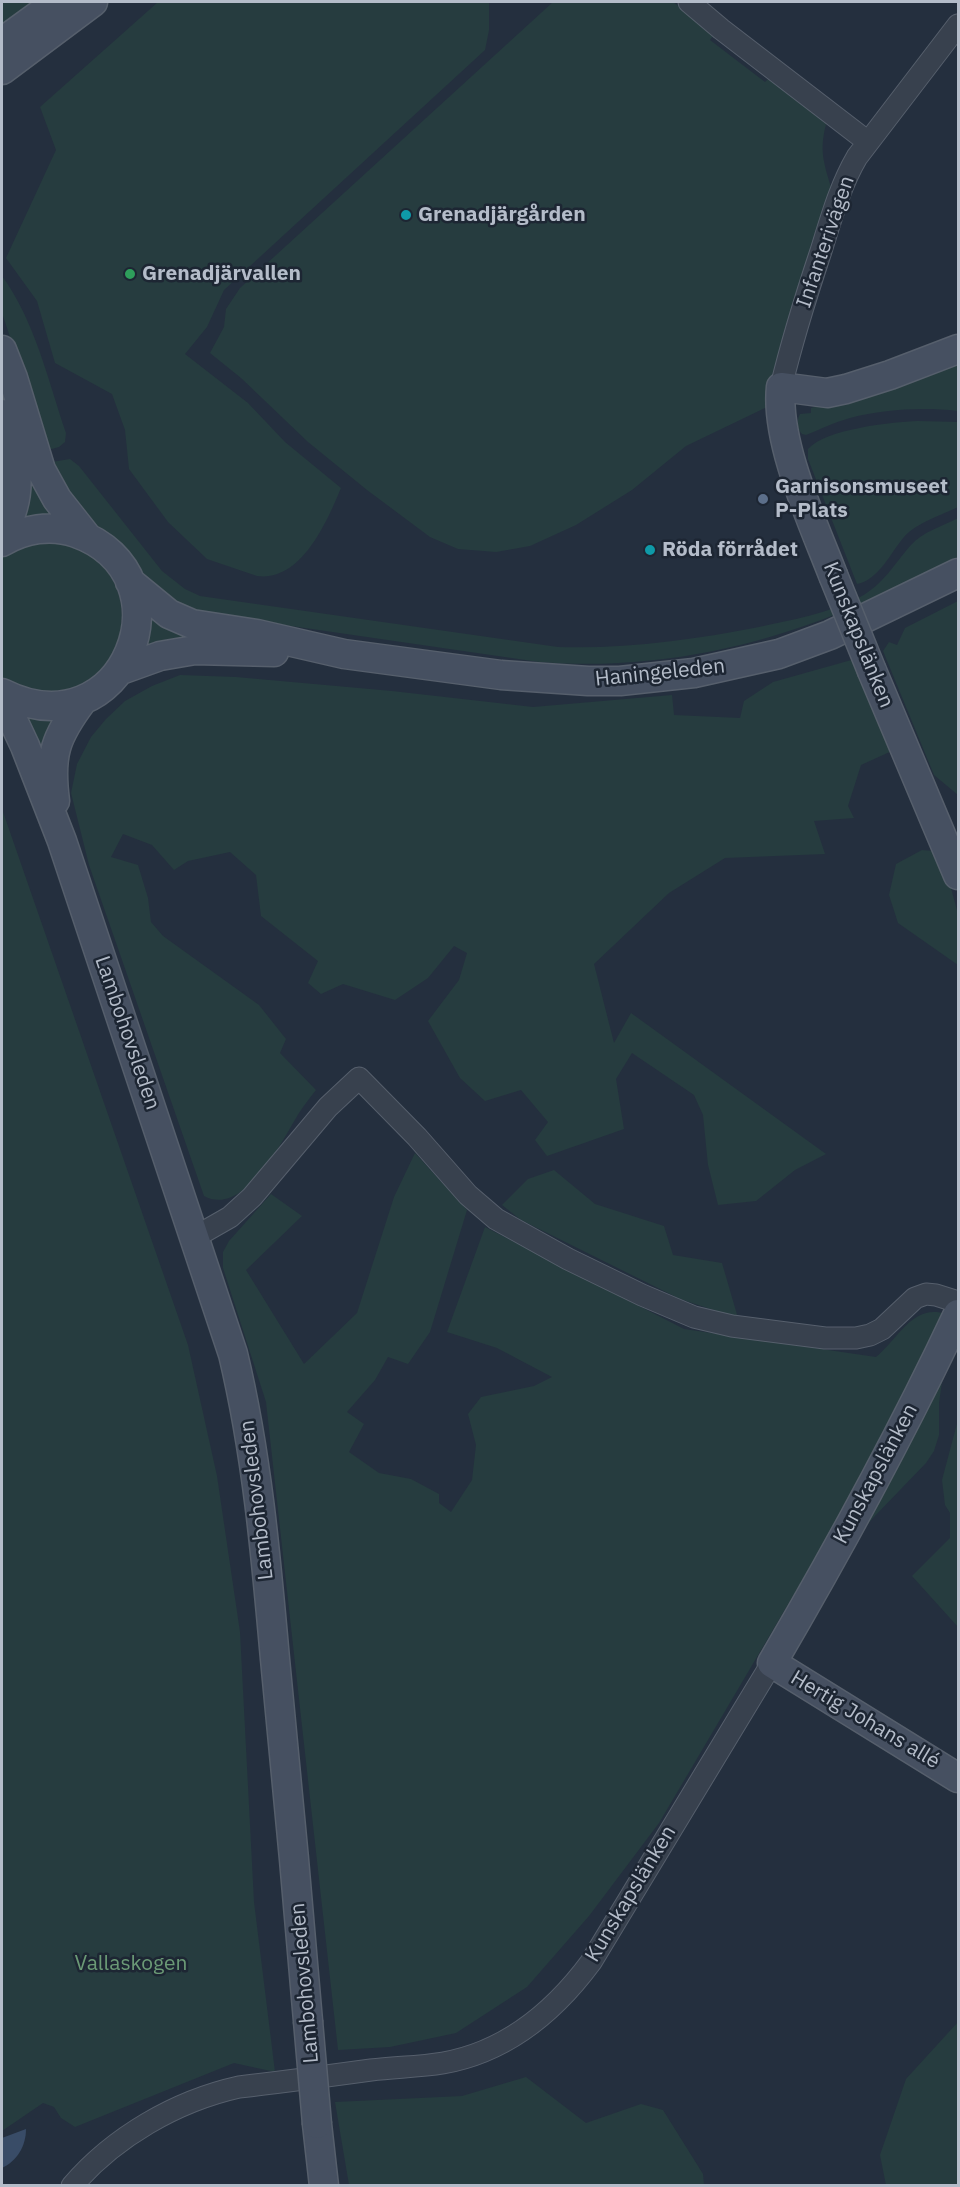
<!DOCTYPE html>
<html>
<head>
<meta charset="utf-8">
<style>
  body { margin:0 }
  #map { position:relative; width:960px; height:2187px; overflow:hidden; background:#242f3e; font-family:"IBM Plex Sans",sans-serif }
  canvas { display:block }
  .frame { position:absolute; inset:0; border:3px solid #b4bcc9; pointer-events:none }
</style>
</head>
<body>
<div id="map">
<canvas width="960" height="2187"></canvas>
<div class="frame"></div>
</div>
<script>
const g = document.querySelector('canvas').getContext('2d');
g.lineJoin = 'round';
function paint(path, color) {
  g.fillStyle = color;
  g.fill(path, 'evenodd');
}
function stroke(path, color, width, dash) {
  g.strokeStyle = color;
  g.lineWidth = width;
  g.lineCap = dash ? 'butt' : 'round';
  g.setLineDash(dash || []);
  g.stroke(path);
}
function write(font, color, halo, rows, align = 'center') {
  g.font = font + ' "IBM Plex Sans",sans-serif';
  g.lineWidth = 5;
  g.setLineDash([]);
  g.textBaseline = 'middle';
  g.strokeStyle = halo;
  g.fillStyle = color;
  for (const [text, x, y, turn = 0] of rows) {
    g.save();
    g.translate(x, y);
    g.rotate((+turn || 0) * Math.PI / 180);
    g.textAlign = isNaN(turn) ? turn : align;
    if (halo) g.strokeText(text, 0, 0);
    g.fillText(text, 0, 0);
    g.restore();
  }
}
paint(new Path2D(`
  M 2,2 L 41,2 L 2,30 Z
  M 158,2 L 489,2 L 489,30 L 485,50 L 224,290 L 207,327 L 185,354 L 248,403 L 285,442 L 341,488 C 327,522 301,582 257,576 L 207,559 L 168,522 L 129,469 L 125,430 L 112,394 L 55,363 L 37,301 L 6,258 L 56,150 L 40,107 Z
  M 553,2 L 673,2 L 715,33 L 710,40 L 765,82 L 771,76 L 827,121 C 819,148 823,161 831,187 L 767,407 L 686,446 L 632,490 L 576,525 L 530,546 L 496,552 L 458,549 L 430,537 L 367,490 L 308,442 L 241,378 L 210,353 L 224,327 L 226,309 L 240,288 Z
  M 2,276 C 35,321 48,380 66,433 L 65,442 L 59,447 L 48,450 L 2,313 Z
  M 958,359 L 958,411 C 923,407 885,409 850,418 C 835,422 821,429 806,435 L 802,434 C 797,429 796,421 800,414 L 811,413 L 811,408 L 897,382 Z
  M 918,421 L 958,422 L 958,507 C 942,515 916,523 904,537 C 891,552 879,580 857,584 L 808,459 L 808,449 C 826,429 891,422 918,421 Z
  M 70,459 L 79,466 L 162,571 L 185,589 L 200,596 L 558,647 C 627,649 692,640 759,627 C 792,620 829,613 860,597 C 883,585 894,564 911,545 C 922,532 943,526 958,518 L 958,557 C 917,577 877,598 834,615 C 740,652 640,670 539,662 L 188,611 L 163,596 L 69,495 L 52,462 Z
  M 24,465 L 61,519 L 18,523 Z
  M 57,542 C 73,548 90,552 102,565 C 135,601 126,659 84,683 C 74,689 62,694 50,694 C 37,694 14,683 2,679 L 2,558 C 18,544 37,543 57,542 Z
  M 958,601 L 958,795 L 934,775 L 883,651 L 889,642 L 897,645 L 905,628 Z
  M 146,613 L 243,642 L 137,657 Z
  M 855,659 L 894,750 L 861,765 L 848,806 L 854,818 L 814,821 L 825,854 L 725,858 L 669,893 L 594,964 L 614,1043 L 631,1013 L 826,1154 L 795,1170 L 756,1201 L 718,1205 L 708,1165 L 703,1115 L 694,1095 L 632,1053 L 616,1079 L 624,1129 L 547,1156 L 535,1140 L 548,1122 L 521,1090 L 485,1101 L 460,1078 L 428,1021 L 459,980 L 467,953 L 454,946 L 428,978 L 395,1000 L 343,984 L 321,994 L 308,983 L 318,961 L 261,916 L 256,875 L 230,852 L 188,861 L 174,870 L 152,845 L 123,834 L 111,857 L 138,865 L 148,898 L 151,922 L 163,936 L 259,1005 L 286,1039 L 280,1053 L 316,1090 C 310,1098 304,1105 299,1113 C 283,1139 245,1218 204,1196 L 89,865 L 71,793 L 77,764 L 91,737 L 106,719 L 125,701 L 152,686 L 180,675 L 236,677 L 392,691 L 533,707 L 672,695 L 674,715 L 740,718 L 744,701 L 773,682 Z
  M 18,714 L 36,717 L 55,717 L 44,737 L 39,759 Z
  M 2,809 L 188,1345 L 217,1476 L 240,1632 L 254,1902 L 275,2072 L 234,2063 L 75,2127 L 61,2118 L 54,2107 L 43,2103 L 2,2131 Z
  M 922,850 L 934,851 L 948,877 L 958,914 L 958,965 L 898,923 L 889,895 L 896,864 Z
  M 415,1153 L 467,1210 L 430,1332 L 408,1364 L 388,1357 L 375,1380 L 347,1412 L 364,1424 L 349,1452 L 379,1473 L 411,1479 L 439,1494 L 439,1503 L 451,1512 L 472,1480 L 476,1445 L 468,1414 L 481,1397 L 534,1386 L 552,1377 L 497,1348 L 447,1332 L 485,1227 L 684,1329 L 876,1357 C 898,1339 913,1303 946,1314 L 869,1467 L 659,1823 L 589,1916 L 527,1987 L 456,2033 L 390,2047 L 338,2050 L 266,1402 L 223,1268 L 223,1252 L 229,1241 L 271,1194 L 302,1216 L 246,1270 L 304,1364 L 357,1313 L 394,1197 Z
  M 554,1170 L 595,1204 L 664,1226 L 673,1255 L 722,1263 L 738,1318 L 680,1299 L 521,1220 L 502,1205 L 528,1179 Z
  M 958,1344 L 942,1382 L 939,1403 L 939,1435 L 934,1451 L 926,1463 L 873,1518 L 850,1546 Z
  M 958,1420 L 958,1627 L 912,1576 L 950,1538 L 950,1513 L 945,1505 L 942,1480 Z
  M 958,2022 L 958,2185 L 886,2185 L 880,2155 L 906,2079 Z
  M 526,2077 L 586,2123 L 641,2104 L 663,2110 L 703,2174 L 704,2185 L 349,2185 L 335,2102 L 462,2096 Z`), '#263c3f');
paint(new Path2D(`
  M 26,2129 C 26,2146 17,2161 2,2168 L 2,2138 Z`), '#394c67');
const street = new Path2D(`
  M 689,2 L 721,29 L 868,142
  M 781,387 C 792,341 806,296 821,251 C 831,219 840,186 857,157 L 958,25
  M 195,1237 L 230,1217 L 252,1197 L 328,1107 L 359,1078 L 417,1137 L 468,1195 L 496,1219 L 568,1259 L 642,1295 L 694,1317 L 732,1326 L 825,1338 L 856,1338 L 870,1335 L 882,1329 L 915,1298 L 926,1294 L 936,1295 L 958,1302
  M 72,2186 C 114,2137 176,2101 239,2087 C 283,2082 327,2076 371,2070 C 395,2067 419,2067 443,2063 C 506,2052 554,2012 591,1962 L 772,1663`);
const secondary = new Path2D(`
  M 2,42 L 57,2
  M 2,70 L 93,2
  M 2,350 L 13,378 L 41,470 L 57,499 L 87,537
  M 2,414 C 15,461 27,488 2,534
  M 2,542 C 24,529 51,524 76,533 C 194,575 125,755 2,693
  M 833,575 C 813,523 775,442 781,387 L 827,393 L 846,389 L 890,375 L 958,349
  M 130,582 L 169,614 L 192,624 L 257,634 L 344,654 L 501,675 L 588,681 L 620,681 L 694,673 L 779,654 L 830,635 L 958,573
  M 121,670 L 160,656 L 195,650 L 274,652
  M 872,671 L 958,875
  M 2,697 L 25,746 L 62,841 L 233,1354 C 257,1454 266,1557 275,1659 C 287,1780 298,1900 308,2021
  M 55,801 C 49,755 55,737 83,700
  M 958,1314 C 902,1433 838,1550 772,1663 L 958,1778
  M 317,2124 L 324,2186`);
stroke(street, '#565f6c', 23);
stroke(secondary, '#565f6c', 31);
stroke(street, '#38414e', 21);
stroke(secondary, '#465061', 28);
const secondaryBridge = new Path2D(`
  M 833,575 L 872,671
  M 308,2021 L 317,2124`);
stroke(secondaryBridge, '#565f6c', 31, []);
stroke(secondaryBridge, '#465061', 28);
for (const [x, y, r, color] of [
  [406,215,6,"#0f9aa8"],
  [130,274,6,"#2e9e5b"],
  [763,499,6,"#5c6f8a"],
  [650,550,6,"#0f9aa8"]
]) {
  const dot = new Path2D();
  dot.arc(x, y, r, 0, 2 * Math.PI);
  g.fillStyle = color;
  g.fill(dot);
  stroke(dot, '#1d2633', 2);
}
write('bold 21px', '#b4bcc9', '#1d2633', [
  ["Grenadjärgården",418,215],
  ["Grenadjärvallen",142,274],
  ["Garnisonsmuseet",775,487],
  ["P-Plats",775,511],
  ["Röda förrådet",662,550]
], 'left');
write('21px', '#b4bcc9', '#1d2633', [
  ["Infanterivägen",826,242,-71],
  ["Kunskapslänken",858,635,68],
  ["Haningeleden",660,673,-6],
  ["Lambohovsleden",127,1033,71],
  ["Kunskapslänken",876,1474,-62],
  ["Lambohovsleden",257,1500,-97],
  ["Hertig Johans allé",865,1720,31],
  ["Kunskapslänken",631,1894,-59],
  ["Lambohovsleden",305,1983,-95]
]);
write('21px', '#6b9a76', '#1d2633', [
  ["Vallaskogen",131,1964]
]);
</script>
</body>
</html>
